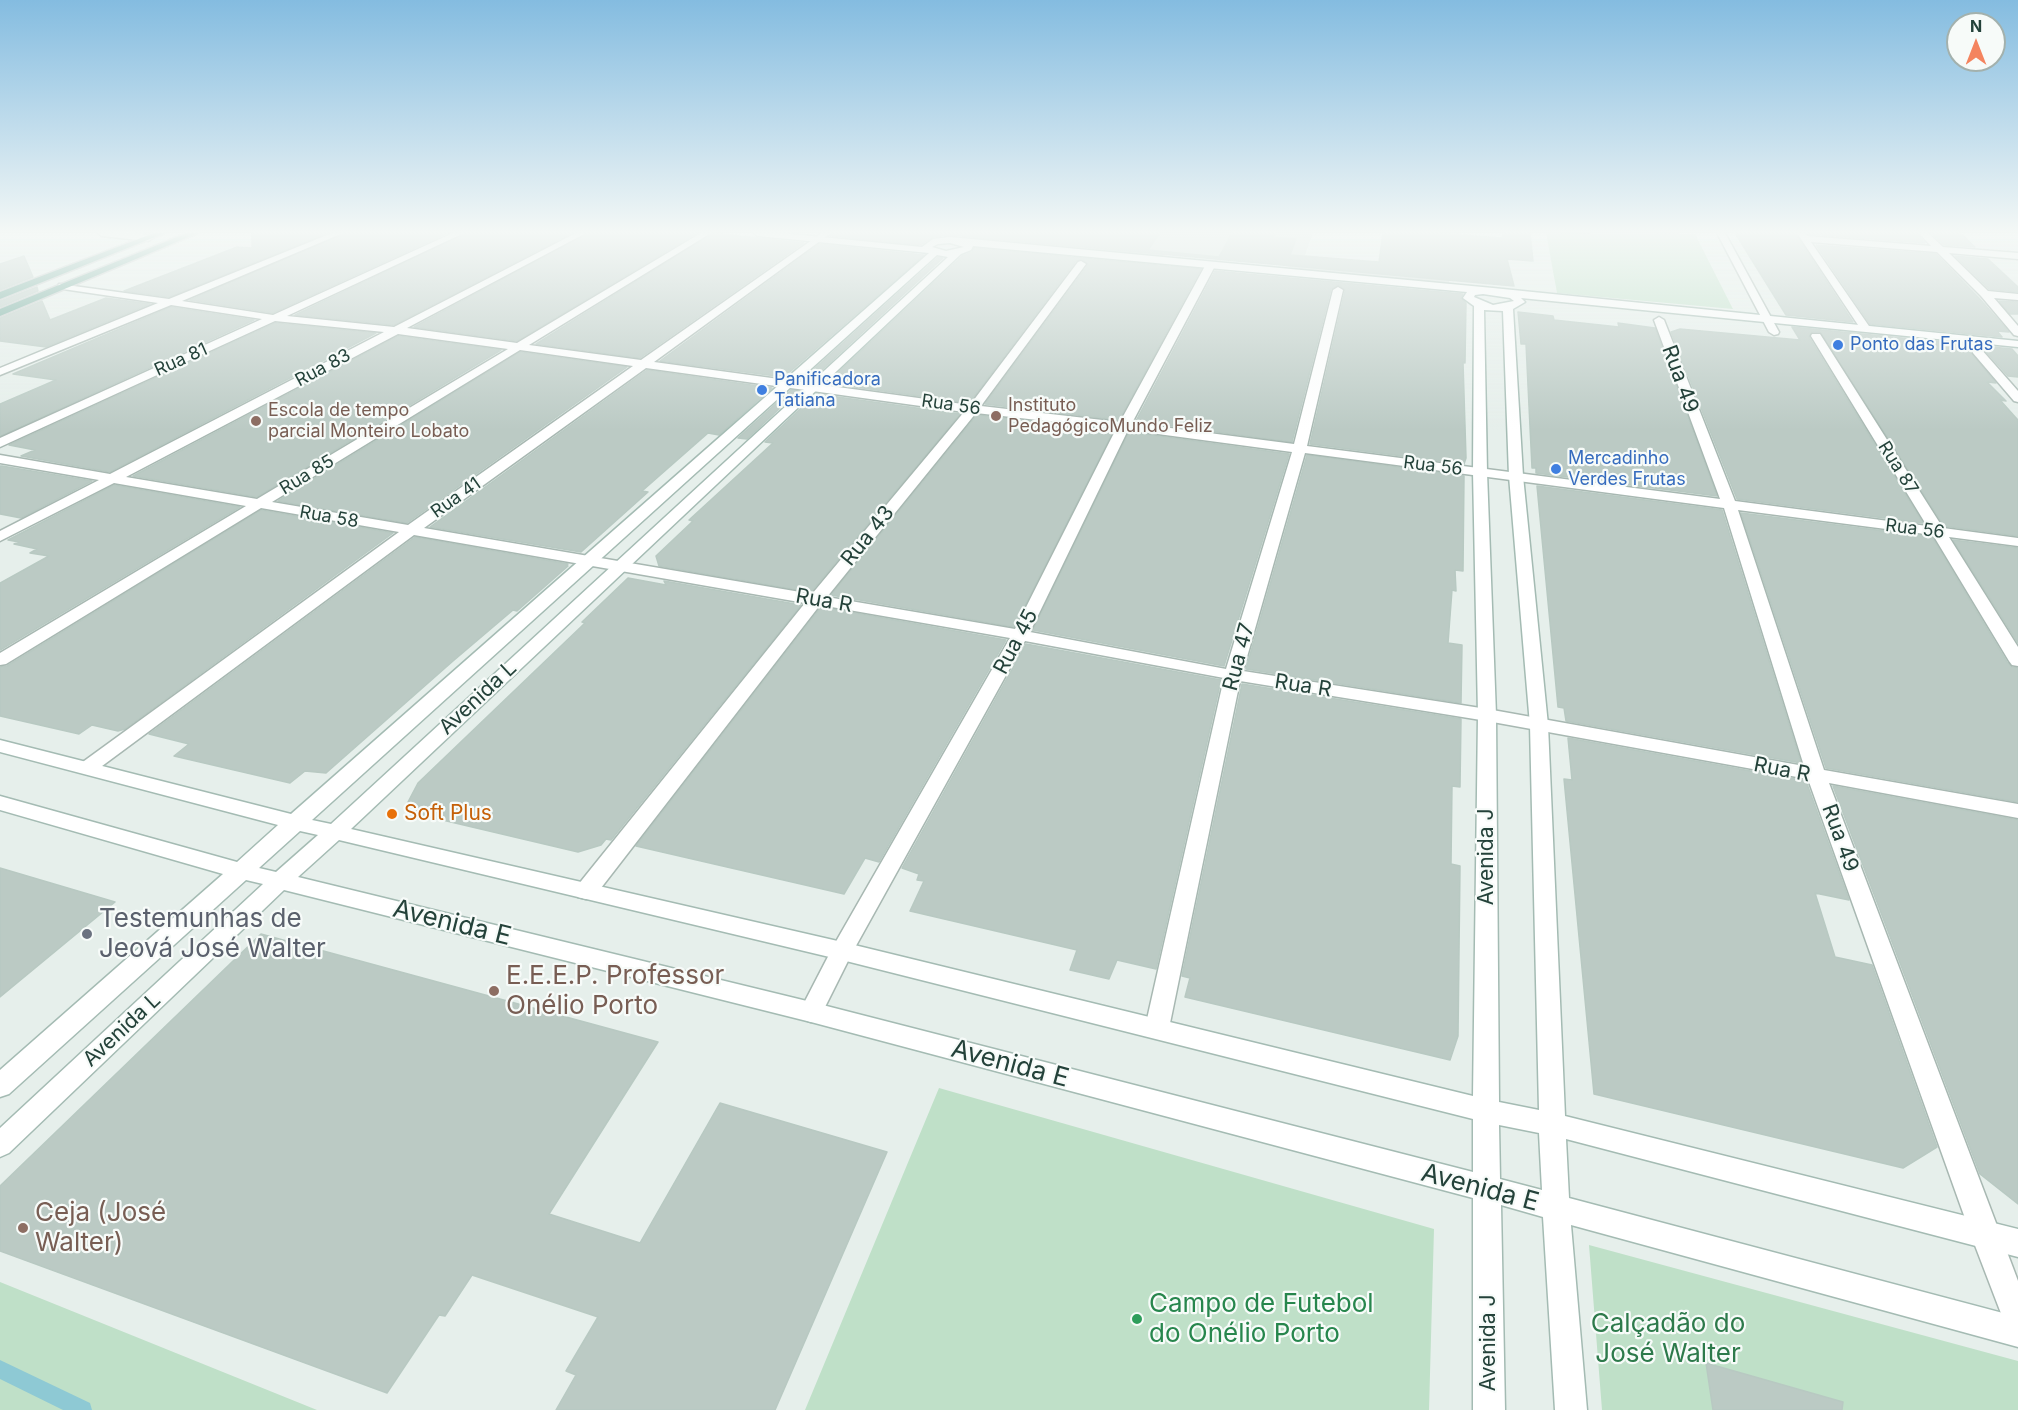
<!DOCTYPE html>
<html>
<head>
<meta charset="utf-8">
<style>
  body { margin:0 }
  #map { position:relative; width:2018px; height:1410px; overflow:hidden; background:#e6efeb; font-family:Inter,sans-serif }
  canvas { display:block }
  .north { position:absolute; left:1946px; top:12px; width:60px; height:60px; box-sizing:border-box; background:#f7fbf9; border:2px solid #a3b1ad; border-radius:50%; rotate:0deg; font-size:16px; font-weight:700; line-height:24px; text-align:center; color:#24423a }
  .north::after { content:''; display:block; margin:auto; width:21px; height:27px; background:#f4845f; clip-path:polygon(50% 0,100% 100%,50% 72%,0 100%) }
</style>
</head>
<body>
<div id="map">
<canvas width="2018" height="1410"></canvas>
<div class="north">N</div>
</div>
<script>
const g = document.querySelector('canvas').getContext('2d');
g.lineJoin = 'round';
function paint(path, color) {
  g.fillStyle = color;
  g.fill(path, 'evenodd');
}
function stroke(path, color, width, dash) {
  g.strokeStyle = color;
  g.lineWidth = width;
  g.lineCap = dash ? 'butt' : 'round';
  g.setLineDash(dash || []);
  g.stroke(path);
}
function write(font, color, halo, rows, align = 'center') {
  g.font = font + ' Inter,sans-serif';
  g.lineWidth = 4.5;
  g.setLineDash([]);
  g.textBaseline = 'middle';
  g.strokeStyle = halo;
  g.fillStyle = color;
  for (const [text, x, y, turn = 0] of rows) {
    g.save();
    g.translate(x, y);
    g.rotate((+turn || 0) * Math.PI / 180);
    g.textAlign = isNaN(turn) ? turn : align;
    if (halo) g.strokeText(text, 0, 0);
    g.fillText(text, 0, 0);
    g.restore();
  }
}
paint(new Path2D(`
  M 962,233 L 1313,233 L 1305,255 L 1386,263 L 1451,250 L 1449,283 L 1300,269 L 1262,262 L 1239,262 L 1170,254 L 1161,256 L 985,239 Z`), '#d4dfda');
paint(new Path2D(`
  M 1546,233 L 1695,234 L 1733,309 L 1557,293 Z
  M 939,1088 L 1434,1229 L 1429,1410 L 805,1410 Z
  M 1589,1245 L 2018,1361 L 2018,1410 L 1602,1410 Z
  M 0,1282 L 317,1410 L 0,1410 Z`), '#bfe0c8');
paint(new Path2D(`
  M 0,1360 L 90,1403 L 92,1410 L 63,1410 L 0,1379 Z`), '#8ec9d4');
const building = new Path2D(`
  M 252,233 L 327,233 L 169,297 L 124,291 L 237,247 L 252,248 Z
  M 345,233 L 448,233 L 273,313 L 190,300 Z
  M 466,233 L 572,233 L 394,325 L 295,315 Z
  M 588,233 L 697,233 L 517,341 L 414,327 Z
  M 713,233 L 804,243 L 640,358 L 536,344 Z
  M 833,233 L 1160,233 L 1148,250 L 1219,257 L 1232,233 L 1275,233 L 1273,237 L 1296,239 L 1290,255 L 1379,262 L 1383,233 L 1438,233 L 1501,238 L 1502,242 L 1503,233 L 1530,233 L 1533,261 L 1507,259 L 1514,286 L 950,235 L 933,237 L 921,245 L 831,236 Z
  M 1735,233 L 1795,233 L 1853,322 L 1786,315 Z
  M 1807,233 L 1917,233 L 1925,243 L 1808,234 Z
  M 1931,233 L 1960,233 L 1975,247 L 1944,245 Z
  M 819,244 L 924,255 L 784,377 L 660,361 Z
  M 1816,245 L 1936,254 L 1979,298 L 2009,332 L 1997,331 L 2002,337 L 1870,324 Z
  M 974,248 L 1201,269 L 1119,420 L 985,404 L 1088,265 L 1082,259 L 1076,261 L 969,403 L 827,383 L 962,256 L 972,252 Z
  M 24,256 L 33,277 L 0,290 L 0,264 Z
  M 1955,256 L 1988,259 L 2018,287 L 2018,292 L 1989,289 Z
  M 938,257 L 943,258 L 810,381 L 802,380 Z
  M 1215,271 L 1463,294 L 1461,298 L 1466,303 L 1465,363 L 1463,362 L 1466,458 L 1464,464 L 1310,444 L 1345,291 L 1339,285 L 1331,289 L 1292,442 L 1136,421 Z
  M 37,287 L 38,291 L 0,307 L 0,301 Z
  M 106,298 L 150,304 L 46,347 L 0,341 L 0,318 L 42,301 L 50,320 Z
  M 1999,301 L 2018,302 L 2018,314 L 2010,314 Z
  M 171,307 L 254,320 L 0,436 L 0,404 L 56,380 L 13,374 Z
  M 1518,312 L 1553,316 L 1554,320 L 1619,327 L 1618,323 L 1655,328 L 1717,496 L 1536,473 L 1536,468 L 1532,468 L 1526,344 L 1521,344 Z
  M 275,323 L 376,333 L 110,472 L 21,456 L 35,450 L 9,445 Z
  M 1792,327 L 2012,349 L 2018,356 L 2018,377 L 2008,376 L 1982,347 L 1972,347 L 1971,353 L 1996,383 L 1987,382 L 2006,401 L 2000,400 L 2018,420 L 2018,536 L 1944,526 L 1820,332 L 1812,332 L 1809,337 L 1923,523 L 1737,499 L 1671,332 L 1680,329 L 1800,340 Z
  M 398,336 L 501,350 L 257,497 L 133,476 Z
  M 520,352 L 627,367 L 407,523 L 278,501 Z
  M 647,370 L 772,388 L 719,435 L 708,433 L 642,491 L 648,492 L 581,552 L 430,527 Z
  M 791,390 L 798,391 L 747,439 L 738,438 Z
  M 816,394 L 960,414 L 811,592 L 659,566 L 656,556 L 693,521 L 689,520 L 773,443 L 765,442 Z
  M 977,415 L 1113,431 L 1014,627 L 831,595 Z
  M 1129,432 L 1289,454 L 1224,666 L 1033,630 Z
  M 1307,455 L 1464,476 L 1463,571 L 1455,570 L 1456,591 L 1452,590 L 1448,643 L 1462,645 L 1461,703 L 1246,669 Z
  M 0,466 L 2,466 L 92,481 L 21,518 L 0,514 Z
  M 114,485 L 240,507 L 0,650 L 0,583 L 49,556 L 30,553 L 37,549 L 14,544 L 19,542 L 8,540 Z
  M 1537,486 L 1722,510 L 1801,763 L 1566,721 L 1564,708 L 1558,707 Z
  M 261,510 L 393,533 L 125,729 L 118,731 L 92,725 L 79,734 L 0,716 L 0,667 L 7,666 Z
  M 1741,513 L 1932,537 L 2007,662 L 2012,667 L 2018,668 L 2018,802 L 1826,768 Z
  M 415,537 L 568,564 L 566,566 L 568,566 L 517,611 L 513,610 L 453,661 L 326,773 L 305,771 L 290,783 L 174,756 L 189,744 L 149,734 Z
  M 1953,540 L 2018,548 L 2018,643 Z
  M 628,578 L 666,585 L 664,581 L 801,605 L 611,840 L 606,839 L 601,845 L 578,852 L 417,814 L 408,802 L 418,783 L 585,623 L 582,622 Z
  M 821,607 L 1006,640 L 879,862 L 865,858 L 844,894 L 636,846 Z
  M 1026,644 L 1221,680 L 1156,969 L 1117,960 L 1109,979 L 1070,970 L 1077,950 L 910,911 L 924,881 L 917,880 L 919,874 L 902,868 Z
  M 1242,684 L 1461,719 L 1460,787 L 1452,786 L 1451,864 L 1460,866 L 1458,1036 L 1450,1060 L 1185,997 L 1190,978 L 1182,976 Z
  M 1568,738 L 1806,781 L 1849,900 L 1815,893 L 1835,957 L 1872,965 L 1937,1147 L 1903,1168 L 1594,1094 L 1564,779 L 1572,780 Z
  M 1833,786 L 2018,820 L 2018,1204 L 1980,1174 Z
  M 0,868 L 115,902 L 0,997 Z
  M 261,934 L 658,1042 L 549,1214 L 640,1243 L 720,1103 L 887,1152 L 775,1410 L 556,1410 L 576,1375 L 566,1371 L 598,1317 L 472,1275 L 445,1316 L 439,1315 L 387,1393 L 0,1251 L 0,1186 Z
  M 1706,1363 L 1843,1402 L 1842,1410 L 1713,1410 Z`);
paint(building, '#bbcac4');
stroke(building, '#b8c9c2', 1.5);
const street = new Path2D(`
  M 98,233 C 114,233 139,229 153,238 L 148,241 L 102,236 Z
  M 332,233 L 343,233 L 182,301 L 273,315 L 453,233 L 464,233 L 287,316 L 394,327 L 576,233 L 586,233 L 407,328 L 517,343 L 701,233 L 711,233 L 529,345 L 641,360 L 822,233 L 831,233 L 654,362 L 970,405 L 1078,262 L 1081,261 L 1086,264 L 981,406 L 1120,422 L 1205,266 L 1210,263 L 1215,266 L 1132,423 L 1294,444 L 1333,290 L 1338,287 L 1343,290 L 1307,446 L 1720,499 L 1654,320 L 1659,317 L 1664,320 L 1735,501 L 1927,526 L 1811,336 L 1812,334 L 1820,334 L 1943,528 L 2018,538 L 2018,546 L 1949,537 L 2018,647 L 2018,666 L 2012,665 L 2009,661 L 1933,535 L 1738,510 L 1824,770 L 2018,804 L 2018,818 L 1829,783 L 2018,1281 L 2018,1333 L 2007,1329 L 1971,1235 L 1808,779 L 1487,721 L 1240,681 L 1169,1028 L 1166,1035 L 1157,1038 L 1148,1035 L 1145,1028 L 1224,678 L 1025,641 L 852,953 L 819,1019 L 811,1022 L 803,1019 L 799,1012 L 803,1005 L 834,945 L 1010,638 L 820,605 L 594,897 L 586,899 L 578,897 L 575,891 L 578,885 L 805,603 L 414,535 L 94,772 L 87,774 L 80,772 L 77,768 L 80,764 L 399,532 L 261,508 L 6,664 L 0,665 L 0,653 L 246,506 L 114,483 L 0,541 L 0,531 L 99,480 L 0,463 L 0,455 L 110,474 L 384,332 L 275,321 L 0,447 L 0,438 L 262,319 L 171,305 L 0,375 L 0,368 L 158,303 L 63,289 L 58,286 L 59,284 L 169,299 ZM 398,334 L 508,349 L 257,499 L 126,477 ZM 520,350 L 633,366 L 408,525 L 272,502 ZM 646,368 L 964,412 L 812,594 L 424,528 ZM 976,413 L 1116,429 L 1015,629 L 827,597 ZM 1128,430 L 1292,452 L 1226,669 L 1030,632 ZM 1305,453 L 1724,508 L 1804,766 L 1487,709 L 1243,671 Z
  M 1717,233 L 1725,233 L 1779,332 L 1778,334 L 1774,335 L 1769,332 Z
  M 1797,233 L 1805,233 L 1807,236 L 1931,246 L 1919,233 L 1928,233 L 1943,247 L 2018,253 L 2018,259 L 1949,253 L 1988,291 L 2018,294 L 2018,300 L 1994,298 L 2018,326 L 2018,336 L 2014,335 L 1981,296 L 1937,252 L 1811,242 L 1871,329 L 1870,331 L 1862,331 Z
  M 1977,348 L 1981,349 L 2018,391 L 2018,402 L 2014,401 L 1973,353 L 1973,349 Z`);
const secondary = new Path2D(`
  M 754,233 L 781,233 L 922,247 L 933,239 L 950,237 L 1493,288 L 2018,341 L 2018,347 L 1521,298 L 1525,302 L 1513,309 L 1523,476 L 1548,725 L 1565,1116 L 2018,1229 L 2018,1257 L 1566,1139 L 1569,1198 L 2018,1317 L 2018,1347 L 1571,1225 L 1587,1410 L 1555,1410 L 1543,1217 L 1501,1205 L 1505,1410 L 1473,1410 L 1473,1198 L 811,1022 L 284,890 L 9,1153 L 0,1157 L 0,1128 L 263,884 L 246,880 L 9,1094 L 0,1097 L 0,1070 L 223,874 L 0,810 L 0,796 L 237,862 L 278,825 L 0,752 L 0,740 L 291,814 L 929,253 L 758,236 ZM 950,243 L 964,247 L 946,251 L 932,247 L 938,244 ZM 973,246 L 1467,292 L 1463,298 L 1474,306 L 1473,472 L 1478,715 L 1473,1096 L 842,942 L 351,829 L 961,254 L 971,250 ZM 937,255 L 948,257 L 331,824 L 312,820 ZM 1483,294 L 1510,298 L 1514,301 L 1493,305 L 1474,297 L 1475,295 ZM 1484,310 L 1503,311 L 1509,476 L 1530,725 L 1539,1110 L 1499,1102 L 1496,715 L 1487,472 ZM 300,831 L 318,835 L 276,872 L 259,868 ZM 339,840 L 842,960 L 1473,1119 L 1473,1172 L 811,1002 L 298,877 ZM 1499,1125 L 1539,1133 L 1542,1190 L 1500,1179 Z`);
const primary = new Path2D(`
  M 154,233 L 165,233 L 0,299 L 0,292 Z
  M 187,233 L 198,233 L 0,316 L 0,309 Z`);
stroke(street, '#a8b8b2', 3);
stroke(secondary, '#a4bbb3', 3);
stroke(primary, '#c2cac8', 3);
paint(street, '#fff');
paint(secondary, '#fff');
paint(primary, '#6aa596');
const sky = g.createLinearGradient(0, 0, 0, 430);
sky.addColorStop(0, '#84bce0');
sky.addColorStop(0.54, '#f4f8f6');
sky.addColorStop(1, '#f4f8f600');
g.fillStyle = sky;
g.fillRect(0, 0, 2018, 430);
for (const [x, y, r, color] of [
  [1838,345,6,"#3f7fe0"],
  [762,390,6,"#3f7fe0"],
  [996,416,6,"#8d6e63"],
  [256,421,6,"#8d6e63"],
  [1556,469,6,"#3f7fe0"],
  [392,814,6,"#e8710a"],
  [87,934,6,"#6b7280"],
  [494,991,6,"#8d6e63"],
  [23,1228,6,"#8d6e63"],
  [1137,1319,6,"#2e9e5b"]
]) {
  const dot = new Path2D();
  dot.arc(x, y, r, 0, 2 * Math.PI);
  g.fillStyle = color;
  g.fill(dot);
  stroke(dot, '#f7fbf9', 2);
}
write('18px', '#366cbe', '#f7fbf9', [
  ["Ponto das Frutas",1850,345],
  ["Panificadora",774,380],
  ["Tatiana",774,401],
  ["Mercadinho",1568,459],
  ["Verdes Frutas",1568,480]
], 'left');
write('18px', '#24423a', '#f7fbf9', [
  ["Rua 81",181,360,-24],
  ["Rua 83",323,368,-28],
  ["Rua 56",951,405,8],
  ["Rua 56",1433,466,7],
  ["Rua 87",1898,468,58],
  ["Rua 85",307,475,-31],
  ["Rua 41",456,498,-35],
  ["Rua 58",329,517,10],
  ["Rua 56",1915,529,7]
]);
write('18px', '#785e54', '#f7fbf9', [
  ["Instituto",1008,406],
  ["PedagógicoMundo Feliz",1008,427],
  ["Escola de tempo",268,411],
  ["parcial Monteiro Lobato",268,432]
], 'left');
write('21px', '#24423a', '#f7fbf9', [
  ["Rua 49",1680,379,70],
  ["Rua 43",868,536,-51],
  ["Rua R",824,601,10],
  ["Rua 45",1016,642,-62],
  ["Rua 47",1239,657,-75],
  ["Rua R",1303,686,9],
  ["Avenida L",478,698,-43],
  ["Rua R",1782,770,11],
  ["Rua 49",1840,838,70],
  ["Avenida J",1487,857,-90],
  ["Avenida L",122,1030,-43],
  ["Avenida J",1489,1343,-90]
]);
write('21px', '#c56008', '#f7fbf9', [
  ["Soft Plus",404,814]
], 'left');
write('26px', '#5b616d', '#f7fbf9', [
  ["Testemunhas de",99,919],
  ["Jeová José Walter",99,949]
], 'left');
write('26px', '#24423a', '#f7fbf9', [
  ["Avenida E",452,923,14],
  ["Avenida E",1010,1064,15],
  ["Avenida E",1480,1188,15]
]);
write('26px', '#785e54', '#f7fbf9', [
  ["E.E.E.P. Professor",506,976],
  ["Onélio Porto",506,1006],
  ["Ceja (José",35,1213],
  ["Walter)",35,1243]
], 'left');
write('26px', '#27864d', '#f7fbf9', [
  ["Campo de Futebol",1149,1304],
  ["do Onélio Porto",1149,1334]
], 'left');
write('26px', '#2d7a4b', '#f7fbf9', [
  ["Calçadão do",1668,1324],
  ["José Walter",1668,1354]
]);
</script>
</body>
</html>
